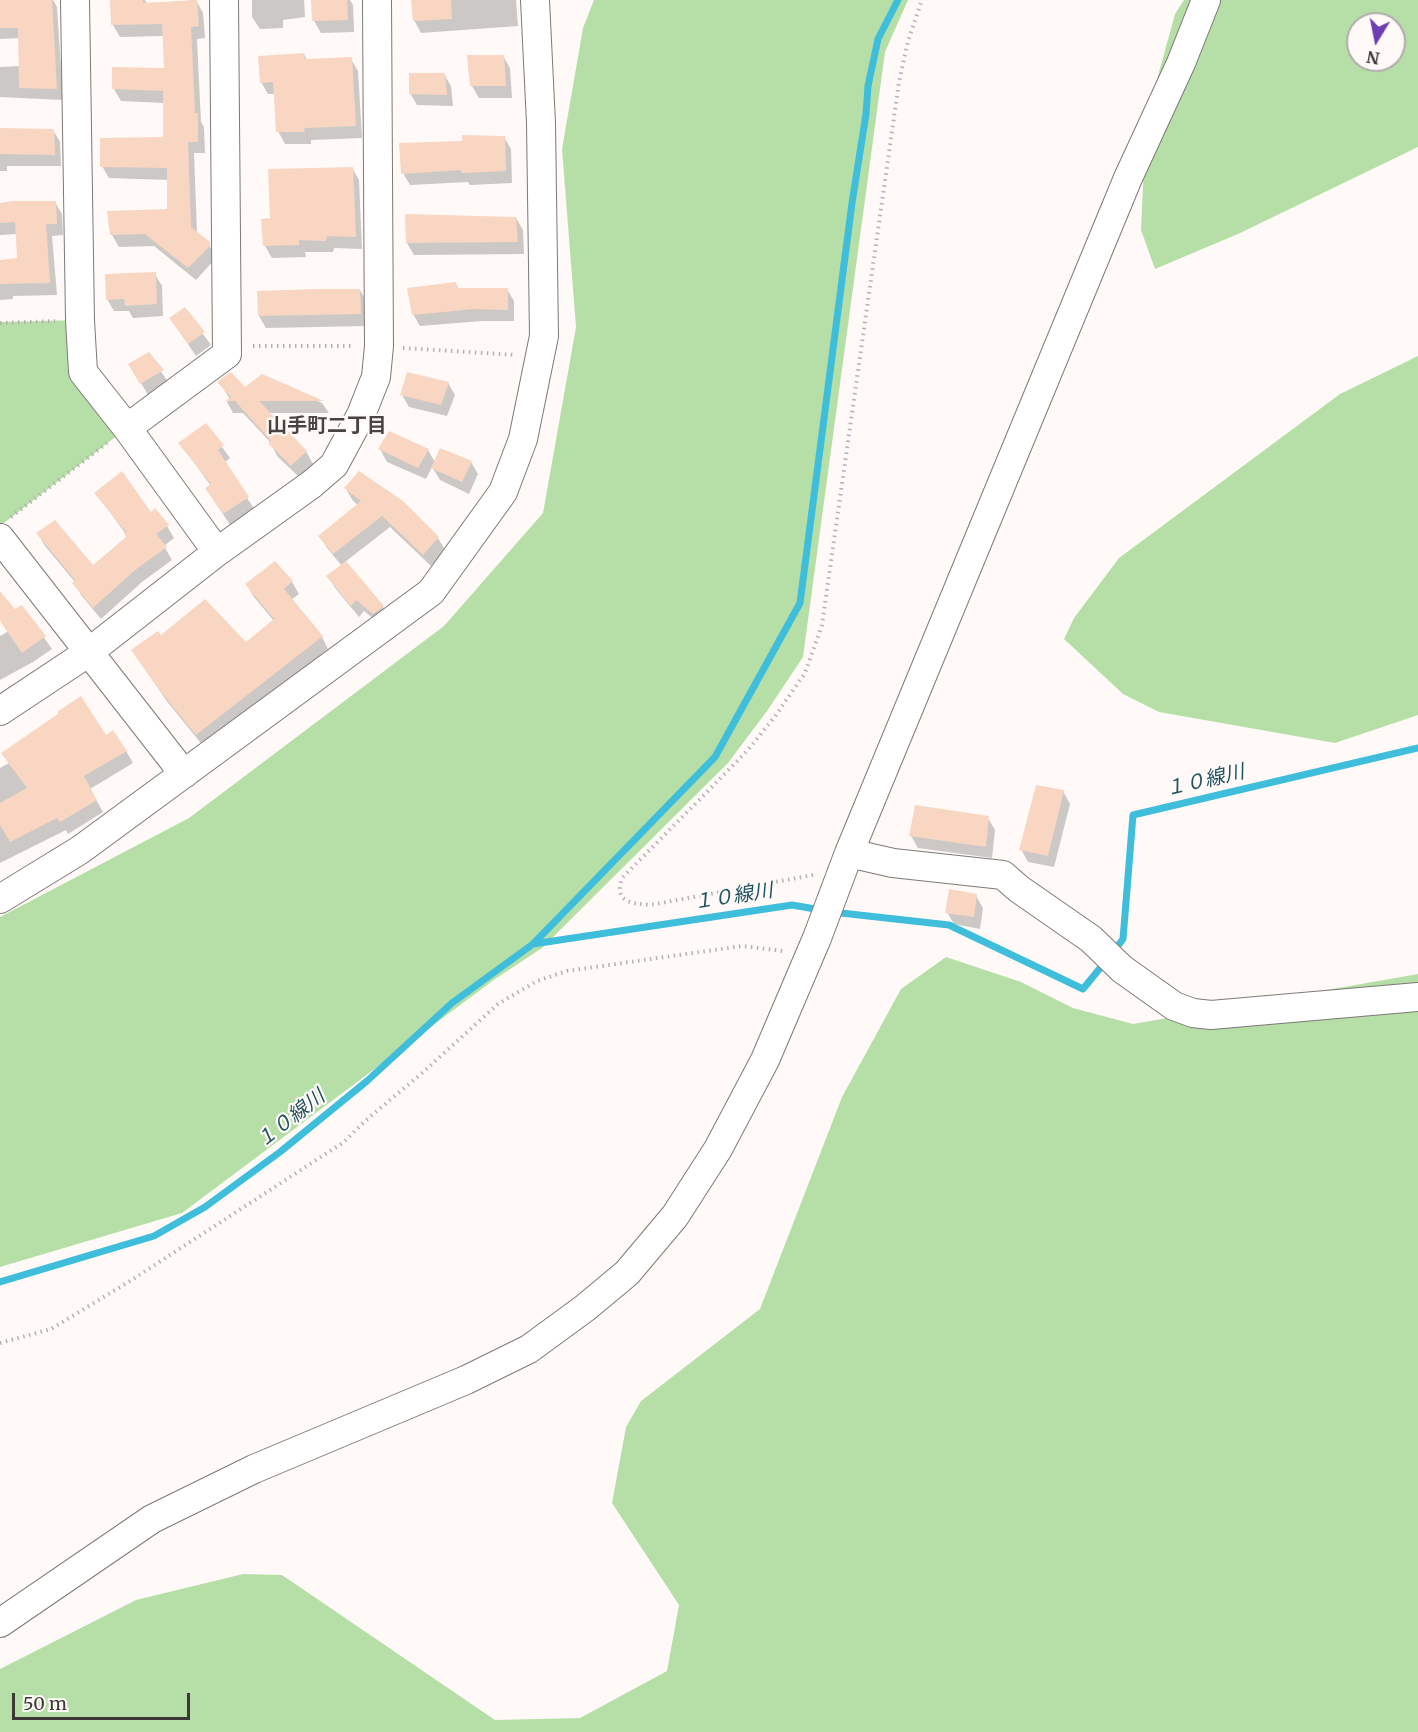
<!DOCTYPE html>
<html>
<head>
<meta charset="utf-8">
<style>
  body { margin:0 }
  #map { position:relative; width:1418px; height:1732px; overflow:hidden; background:#fffaf8; font-family:Merriweather,serif }
  canvas { display:block }
  .north { position:absolute; left:1346px; top:12px; width:60px; height:60px; box-sizing:border-box; background:#fffaf8; border:2px solid #b1acab; border-radius:50%; rotate:190deg; font-size:16px; font-weight:700; line-height:24px; text-align:center; color:#3b3837 }
  .north::after { content:''; display:block; margin:auto; width:21px; height:27px; background:#6d3db4; clip-path:polygon(50% 0,100% 100%,50% 72%,0 100%) }
  .scale { position:absolute; left:12px; top:1693px; width:178px; height:27px; box-sizing:border-box; border:3px solid #3b3837; border-top:0; padding-left:8px; font-size:18px; line-height:21px; white-space:nowrap; color:#3b3837; -webkit-text-stroke:4px #fffaf8; paint-order:stroke }
</style>
</head>
<body>
<div id="map">
<canvas width="1418" height="1732"></canvas>
<div class="north">N</div>
<div class="scale">50 m</div>
</div>
<script>
const g = document.querySelector('canvas').getContext('2d');
g.lineJoin = 'round';
function paint(path, color) {
  g.fillStyle = color;
  g.fill(path, 'evenodd');
}
function stroke(path, color, width, dash) {
  g.strokeStyle = color;
  g.lineWidth = width;
  g.lineCap = dash ? 'butt' : 'round';
  g.setLineDash(dash || []);
  g.stroke(path);
}
function write(font, color, halo, rows, align = 'center') {
  g.font = font + ' Merriweather,"Noto Sans JP",serif';
  g.lineWidth = 4.5;
  g.setLineDash([]);
  g.textBaseline = 'middle';
  g.strokeStyle = halo;
  g.fillStyle = color;
  for (const [text, x, y, turn = 0] of rows) {
    g.save();
    g.translate(x, y);
    g.rotate((+turn || 0) * Math.PI / 180);
    g.textAlign = isNaN(turn) ? turn : align;
    if (halo) g.strokeText(text, 0, 0);
    g.fillText(text, 0, 0);
    g.restore();
  }
}
paint(new Path2D(`
  M 594,0 L 908,0 L 885,52 L 803,657 L 767,711 L 728,763 L 542,948 L 495,979 L 182,1213 L 0,1267 L 0,917 L 189,818 L 444,626 L 543,513 L 576,327 L 562,149 L 583,28 Z
  M 1184,0 L 1418,0 L 1418,147 L 1238,234 L 1155,269 L 1141,230 L 1144,163 L 1153,94 L 1175,14 ZM 1358,24 L 1394,24 L 1394,60 L 1358,60 Z
  M 80,320 L 83,372 L 127,428 L 0,526 L 0,322 Z
  M 1418,356 L 1418,715 L 1335,743 L 1159,712 L 1123,694 L 1064,639 L 1074,618 L 1119,558 L 1340,394 Z
  M 946,957 L 1021,982 L 1073,1008 L 1133,1024 L 1418,974 L 1418,1732 L 0,1732 L 0,1669 L 136,1600 L 243,1574 L 282,1575 L 495,1720 L 580,1718 L 667,1671 L 679,1605 L 612,1503 L 626,1427 L 641,1401 L 760,1309 L 842,1097 L 901,989 Z`), '#b6dfa7');
paint(new Path2D(`
  M 0,0 L 53,0 L 57,7 L 63,100 L 0,97 L 0,67 L 20,66 L 20,38 L 0,39 Z
  M 112,0 L 145,0 L 147,4 L 196,0 L 203,13 L 205,38 L 197,39 L 201,122 L 204,127 L 205,153 L 194,153 L 197,233 L 208,243 L 216,258 L 196,280 L 154,246 L 119,247 L 112,235 L 109,212 L 169,210 L 168,180 L 109,178 L 102,166 L 165,139 L 164,103 L 121,101 L 114,89 L 166,70 L 164,36 L 120,37 L 113,25 Z
  M 252,0 L 304,0 L 305,17 L 283,20 L 283,28 L 260,29 L 252,17 Z
  M 313,0 L 350,0 L 353,5 L 354,32 L 321,33 L 314,21 Z
  M 412,0 L 516,0 L 518,26 L 421,33 L 414,20 Z
  M 304,54 L 307,60 L 351,59 L 358,71 L 362,138 L 311,140 L 311,144 L 285,144 L 278,131 L 275,94 L 268,94 L 261,82 Z
  M 503,56 L 510,68 L 512,98 L 479,98 L 472,86 Z
  M 444,74 L 451,86 L 453,106 L 417,105 L 410,93 Z
  M 53,130 L 60,142 L 61,166 L 7,166 L 7,171 L 0,171 L 0,137 Z
  M 504,137 L 511,149 L 512,183 L 470,185 L 468,182 L 410,185 L 403,173 L 463,143 Z
  M 352,168 L 359,180 L 362,249 L 334,248 L 333,252 L 305,252 L 306,257 L 272,258 L 265,246 L 272,220 Z
  M 55,202 L 62,214 L 63,235 L 52,236 L 57,295 L 13,296 L 13,299 L 0,300 L 0,261 L 19,259 L 17,234 L 0,235 L 0,204 Z
  M 516,218 L 523,230 L 524,254 L 414,255 L 407,243 Z
  M 155,274 L 162,286 L 163,316 L 133,318 L 129,311 L 114,311 L 107,299 Z
  M 455,283 L 459,289 L 507,289 L 514,301 L 514,321 L 482,321 L 420,326 L 413,314 Z
  M 360,290 L 367,302 L 367,326 L 266,328 L 259,316 Z
  M 185,309 L 211,345 L 196,356 L 171,319 Z
  M 149,354 L 169,383 L 148,395 L 130,364 Z
  M 263,376 L 322,403 L 329,413 L 269,413 L 306,451 L 313,464 L 299,477 L 277,456 L 271,443 L 243,413 L 233,413 L 227,402 L 230,399 L 219,382 L 245,389 Z
  M 448,383 L 455,395 L 447,416 L 409,407 L 402,395 Z
  M 206,425 L 230,458 L 224,463 L 255,510 L 231,526 L 214,501 L 211,486 L 180,443 Z
  M 380,449 L 428,450 L 435,462 L 471,462 L 478,474 L 469,494 L 440,480 L 432,467 L 426,479 L 387,462 Z
  M 346,489 L 438,538 L 445,550 L 431,566 L 390,527 L 345,562 L 383,607 L 390,619 L 381,625 L 364,611 L 359,617 L 335,588 L 328,576 L 342,566 L 327,548 L 320,536 L 358,505 L 353,501 Z
  M 96,493 L 150,514 L 167,526 L 174,538 L 164,546 L 172,560 L 142,582 L 101,619 L 81,595 L 75,582 L 45,546 L 38,534 L 93,567 L 128,537 Z
  M 275,563 L 292,582 L 299,594 L 291,600 L 322,637 L 328,649 L 204,747 L 166,700 L 133,651 L 246,644 L 274,621 L 254,597 L 247,585 Z
  M 31,619 L 52,649 L 33,662 L 0,680 L 0,636 Z
  M 60,715 L 105,737 L 126,751 L 133,763 L 90,789 L 103,812 L 68,834 L 66,830 L 0,863 L 0,768 L 9,763 Z
  M 1063,791 L 1070,804 L 1054,867 L 1028,862 L 1021,849 Z
  M 988,818 L 995,830 L 992,858 L 918,848 L 911,836 Z
  M 976,896 L 983,908 L 980,929 L 954,924 L 947,912 Z`), '#0003');
stroke(new Path2D(`
  M 832,912 L 949,925 L 1083,989 L 1105,962
  M 533,944 L 715,757 L 800,603 L 852,203 L 866,114 L 868,86 L 878,39 L 898,0
  M 1114,951 L 1123,939 L 1133,815 L 1418,748
  M 0,1282 L 154,1236 L 205,1207 L 280,1152 L 367,1081 L 452,1003 L 533,944 L 792,905 L 821,910`), '#3fbedb', 7);
paint(new Path2D(`
  M 0,0 L 52,0 L 57,89 L 19,88 L 18,28 L 0,28 Z
  M 110,0 L 143,0 L 143,3 L 197,0 L 199,26 L 191,27 L 195,113 L 198,113 L 198,142 L 188,142 L 191,227 L 210,242 L 210,246 L 188,268 L 145,234 L 110,235 L 107,211 L 167,209 L 167,168 L 100,167 L 100,138 L 163,137 L 163,91 L 112,89 L 112,67 L 164,68 L 162,24 L 111,25 Z
  M 311,0 L 347,0 L 348,20 L 312,21 Z
  M 411,0 L 451,0 L 452,19 L 413,21 Z
  M 304,53 L 305,59 L 352,57 L 356,126 L 304,128 L 305,132 L 276,132 L 273,82 L 260,83 L 258,56 Z
  M 467,55 L 504,55 L 506,86 L 470,86 Z
  M 409,73 L 445,73 L 447,95 L 409,94 Z
  M 0,128 L 54,129 L 55,155 L 0,154 Z
  M 462,135 L 505,136 L 506,171 L 461,173 L 461,170 L 401,174 L 399,143 L 462,141 Z
  M 353,167 L 356,237 L 327,236 L 326,241 L 299,240 L 299,245 L 263,246 L 261,219 L 270,218 L 268,169 Z
  M 13,201 L 56,201 L 57,224 L 46,224 L 50,283 L 0,284 L 0,260 L 17,258 L 15,222 L 0,223 L 0,203 Z
  M 405,214 L 516,217 L 518,242 L 406,243 Z
  M 156,272 L 157,304 L 125,306 L 124,299 L 106,300 L 105,274 Z
  M 456,282 L 457,288 L 508,288 L 508,310 L 474,309 L 412,315 L 407,288 Z
  M 316,289 L 360,289 L 361,314 L 258,316 L 257,291 Z
  M 185,307 L 205,332 L 188,344 L 169,318 Z
  M 149,352 L 164,370 L 140,384 L 128,364 Z
  M 231,372 L 245,387 L 262,374 L 324,401 L 259,401 L 307,451 L 291,466 L 268,443 L 271,441 L 235,401 L 225,401 L 231,397 L 217,382 Z
  M 407,372 L 449,382 L 441,405 L 400,395 Z
  M 206,423 L 224,445 L 218,450 L 249,497 L 223,514 L 205,488 L 211,484 L 178,443 Z
  M 389,431 L 429,449 L 418,468 L 378,449 Z
  M 440,448 L 472,461 L 462,482 L 431,468 Z
  M 122,471 L 151,512 L 155,508 L 169,525 L 156,534 L 167,547 L 135,570 L 93,608 L 72,583 L 75,580 L 36,533 L 55,520 L 93,565 L 126,537 L 124,533 L 126,532 L 94,493 Z
  M 359,471 L 403,501 L 439,537 L 423,555 L 382,516 L 333,554 L 318,536 L 361,501 L 344,488 Z
  M 275,561 L 293,581 L 284,589 L 323,636 L 196,735 L 157,687 L 131,650 L 158,631 L 161,635 L 205,599 L 246,642 L 274,619 L 245,584 Z
  M 346,561 L 384,606 L 373,614 L 356,600 L 351,606 L 326,576 Z
  M 0,591 L 15,609 L 22,605 L 46,636 L 22,653 L 0,621 Z
  M 81,696 L 106,735 L 113,730 L 127,751 L 84,776 L 97,800 L 60,822 L 57,818 L 10,842 L 0,825 L 0,803 L 27,788 L 1,753 L 58,714 L 57,712 Z
  M 1036,785 L 1064,790 L 1048,856 L 1019,850 Z
  M 915,805 L 989,816 L 986,847 L 909,836 Z
  M 949,889 L 977,894 L 974,917 L 945,913 Z`), '#f8d6c2');
const minor = new Path2D(`
  M 75,0 L 80,320 L 83,372 L 127,428 L 217,552
  M 127,428 L 227,354 L 224,0
  M 0,538 L 184,774
  M 0,711 L 89,652 L 217,552 L 312,484 L 334,465 L 361,415 L 376,377 L 379,346 L 377,0
  M 849,853 L 893,863 L 1003,875 L 1019,889 L 1091,939 L 1122,969 L 1174,1006 L 1193,1013 L 1211,1015 L 1418,997
  M 0,899 L 80,850 L 431,592 L 503,492 L 523,439 L 544,336 L 541,123 L 535,0
  M 0,1623 L 152,1519 L 254,1469 L 466,1380 L 529,1349 L 585,1308 L 627,1273 L 675,1216 L 718,1149 L 765,1060 L 817,938 L 849,853 L 1128,178 L 1181,63 L 1206,0`);
stroke(minor, '#7e7976', 30);
stroke(new Path2D(`
  M 0,323 L 55,321
  M 253,346 L 353,346
  M 403,348 L 515,355
  M 11,517 L 107,443
  M 813,875 L 650,905 C 630,903 614,902 622,878 L 705,794 L 748,750 L 776,715 L 805,673 L 822,625 L 899,82 L 908,41 L 922,0
  M 0,1343 L 51,1329 L 130,1281 L 344,1142 L 365,1121 L 421,1074 L 498,1004 L 537,981 L 567,971 L 742,946 L 783,951`), '#b5b1af', 4, [1.5, 4.5]);
stroke(minor, '#fff', 28);
write('bold 20px', '#494441', '#fffaf8', [
  ["山手町二丁目",327,426]
]);
write('italic 20px', '#1f5360', '#fffaf8', [
  ["１０線川",1205,781,-13],
  ["１０線川",733,897,-9],
  ["１０線川",291,1119,-38]
]);
</script>
</body>
</html>
